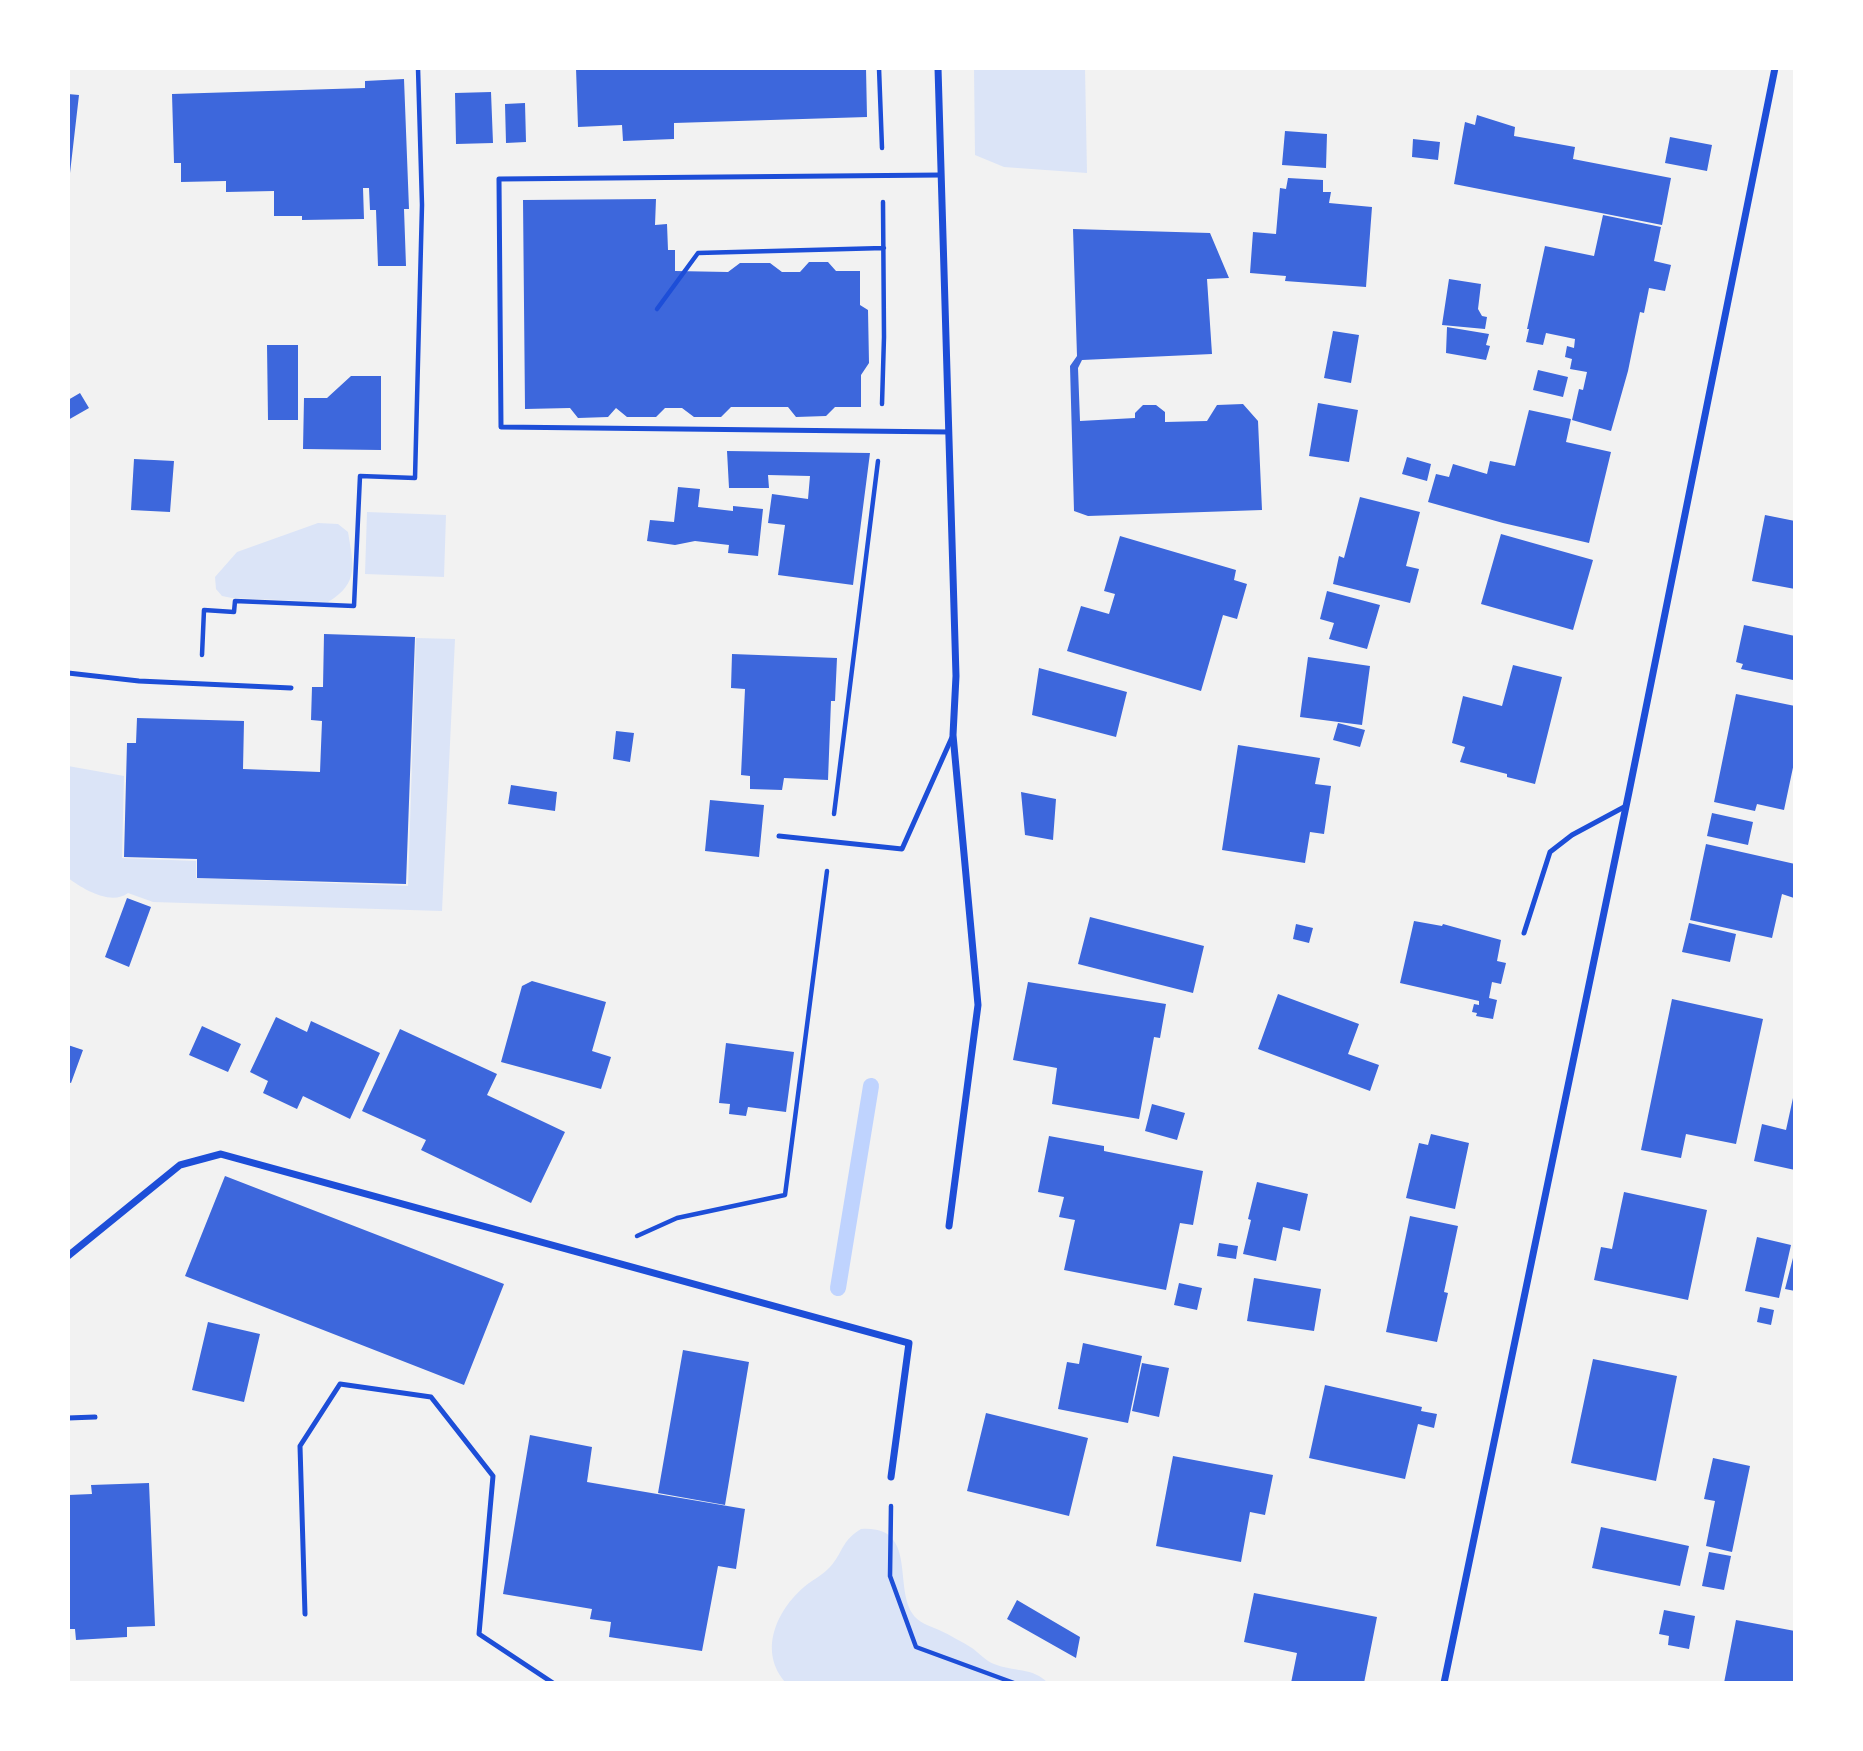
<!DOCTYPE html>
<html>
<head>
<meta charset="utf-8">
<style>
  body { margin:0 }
  #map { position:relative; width:1863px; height:1751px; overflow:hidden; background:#f2f2f2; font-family:Montserrat,sans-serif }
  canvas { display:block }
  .frame { position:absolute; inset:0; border:70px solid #fff; pointer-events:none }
</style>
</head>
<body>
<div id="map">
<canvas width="1863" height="1751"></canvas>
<div class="frame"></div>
</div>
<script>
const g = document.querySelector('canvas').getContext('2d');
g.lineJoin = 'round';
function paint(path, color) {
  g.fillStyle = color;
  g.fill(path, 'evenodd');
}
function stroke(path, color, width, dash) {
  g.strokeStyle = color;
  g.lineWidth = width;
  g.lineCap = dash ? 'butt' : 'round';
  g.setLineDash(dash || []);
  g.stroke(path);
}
paint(new Path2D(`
  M 974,68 L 1085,68 L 1087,173 L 1004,167 L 975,155 Z
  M 367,512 L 446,515 L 444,577 L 365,574 Z
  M 318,523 L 338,524 L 348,532 C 353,564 360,583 328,602 L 232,598 L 222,596 L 216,589 L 215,577 L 237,552 Z
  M 416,638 L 455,639 L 442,911 L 153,902 L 128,893 C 111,906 83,889 68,878 L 68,766 L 124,776 L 122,858 L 196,861 L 196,878 L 408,886 Z
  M 861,1529 C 917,1525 894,1584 912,1613 C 918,1623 930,1626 939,1630 C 950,1635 962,1642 972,1648 C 979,1653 986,1661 994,1664 C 1013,1672 1033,1667 1048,1683 L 786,1683 C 758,1652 776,1611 804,1587 C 812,1580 823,1575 830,1567 C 843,1553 841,1541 861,1529 Z`), '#dbe4f7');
stroke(new Path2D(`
  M 838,1288 L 871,1086`), '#bfd3fe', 16);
paint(new Path2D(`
  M 576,68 L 866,68 L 867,117 L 674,123 L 674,139 L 623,141 L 622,125 L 578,127 Z
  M 404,79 L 409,209 L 404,209 L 406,266 L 378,266 L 376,210 L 370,210 L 369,188 L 363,188 L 364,219 L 302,220 L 302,216 L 274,216 L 274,191 L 226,192 L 226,181 L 181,182 L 181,163 L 174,163 L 172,94 L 365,88 L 365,81 Z
  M 491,92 L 493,143 L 456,144 L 455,93 Z
  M 68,94 L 79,95 L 70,173 L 68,173 Z
  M 525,103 L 526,142 L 506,143 L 505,104 Z
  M 1477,115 L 1515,127 L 1514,136 L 1575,147 L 1573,159 L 1671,178 L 1662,225 L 1454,184 L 1465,122 L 1475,125 Z
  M 1285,131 L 1327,134 L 1326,168 L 1282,165 Z
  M 1670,137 L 1712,145 L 1707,171 L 1665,163 Z
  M 1413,139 L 1440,142 L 1438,160 L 1412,157 Z
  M 1288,178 L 1323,180 L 1323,192 L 1331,192 L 1329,203 L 1372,207 L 1366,287 L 1285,281 L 1286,276 L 1250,273 L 1253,232 L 1276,234 L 1280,188 L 1286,189 Z
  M 656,199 L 655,225 L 667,224 L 668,250 L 675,250 L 675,271 L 728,272 L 740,263 L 770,263 L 782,272 L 800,272 L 809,262 L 828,262 L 836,271 L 860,271 L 860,305 L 868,310 L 869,363 L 861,375 L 861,407 L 835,407 L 826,416 L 796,417 L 788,407 L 731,407 L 721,417 L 694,417 L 682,408 L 665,408 L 656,417 L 627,417 L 616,408 L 608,417 L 578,418 L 570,408 L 525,409 L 523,200 Z
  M 1603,215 L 1661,227 L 1654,261 L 1671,265 L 1665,291 L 1649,288 L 1644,313 L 1640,312 L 1628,371 L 1611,431 L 1572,420 L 1579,389 L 1583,390 L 1587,372 L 1570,369 L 1572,359 L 1565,357 L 1567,346 L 1574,348 L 1575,339 L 1546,333 L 1543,345 L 1526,342 L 1529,329 L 1527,329 L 1545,246 L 1594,256 Z
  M 1073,229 L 1210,233 L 1229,278 L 1207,279 L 1212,354 L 1082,360 L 1078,368 L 1080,421 L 1135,418 L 1135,413 L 1143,405 L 1156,405 L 1165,412 L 1165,422 L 1207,421 L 1217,405 L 1243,404 L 1258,421 L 1262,510 L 1088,516 L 1074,511 L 1070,366 L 1077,356 Z
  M 1449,279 L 1481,284 L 1478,309 L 1482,316 L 1487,317 L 1485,329 L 1442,325 Z
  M 1447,327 L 1489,334 L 1486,345 L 1490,346 L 1486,360 L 1446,353 Z
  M 1333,331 L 1359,335 L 1351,383 L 1324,378 Z
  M 267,345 L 298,345 L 298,420 L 268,420 Z
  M 1538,370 L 1568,377 L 1563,397 L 1533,390 Z
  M 351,376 L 381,376 L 381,450 L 303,449 L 304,398 L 327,398 Z
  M 80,393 L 89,408 L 68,420 L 68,400 Z
  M 1318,403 L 1358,410 L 1349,462 L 1309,456 Z
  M 1529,410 L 1571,419 L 1566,442 L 1611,452 L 1589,543 L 1503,523 L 1428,502 L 1436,474 L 1449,477 L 1453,464 L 1487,474 L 1490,461 L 1515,466 Z
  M 727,451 L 870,453 L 853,585 L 778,575 L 785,525 L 768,523 L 772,494 L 808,499 L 810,476 L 768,475 L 769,488 L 729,488 Z
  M 1407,457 L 1431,464 L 1427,481 L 1402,474 Z
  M 134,459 L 174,461 L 170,512 L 131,510 Z
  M 678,487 L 700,489 L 698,507 L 733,511 L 733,506 L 763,509 L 758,556 L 728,553 L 729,545 L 695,541 L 675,545 L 647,541 L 650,520 L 674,522 Z
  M 1360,497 L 1420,512 L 1406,566 L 1419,569 L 1410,603 L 1333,584 L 1339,556 L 1344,558 Z
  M 1765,515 L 1795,521 L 1795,589 L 1752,581 Z
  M 1501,534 L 1593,560 L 1573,630 L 1481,604 Z
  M 1120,536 L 1236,570 L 1234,580 L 1247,584 L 1237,619 L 1223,615 L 1201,691 L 1067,651 L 1081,606 L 1109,614 L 1115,594 L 1104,591 Z
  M 1327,591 L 1380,605 L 1367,649 L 1329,639 L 1334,623 L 1320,619 Z
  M 1744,625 L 1795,636 L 1793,680 L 1741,669 L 1743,664 L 1736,662 Z
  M 324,634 L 415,637 L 406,884 L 197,878 L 197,859 L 124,857 L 127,743 L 136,743 L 137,718 L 244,721 L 243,769 L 320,772 L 322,721 L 311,720 L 312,687 L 323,687 Z
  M 732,654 L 837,658 L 835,701 L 831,701 L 828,780 L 784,778 L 782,790 L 750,789 L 750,776 L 741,775 L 745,689 L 731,688 Z
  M 1308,657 L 1370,666 L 1362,725 L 1300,717 Z
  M 1513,665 L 1562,677 L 1535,784 L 1507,777 L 1507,774 L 1460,762 L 1465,747 L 1452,743 L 1463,696 L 1502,706 Z
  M 1039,668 L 1127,692 L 1116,737 L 1032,715 Z
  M 1736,694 L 1795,706 L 1795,758 L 1784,810 L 1757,804 L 1755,811 L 1714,802 Z
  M 1338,723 L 1365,730 L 1360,747 L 1333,740 Z
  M 616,731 L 634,733 L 630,762 L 613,759 Z
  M 1238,745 L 1320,758 L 1315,784 L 1331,786 L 1324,834 L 1310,832 L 1305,863 L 1222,850 Z
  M 511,785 L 557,792 L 555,811 L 508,804 Z
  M 1021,792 L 1056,799 L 1053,840 L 1025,835 Z
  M 710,800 L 764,805 L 759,857 L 705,851 Z
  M 1712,813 L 1753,822 L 1748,845 L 1707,836 Z
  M 1706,844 L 1795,864 L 1794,898 L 1782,894 L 1772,938 L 1690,920 Z
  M 127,898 L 151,907 L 129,967 L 105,957 Z
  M 1090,917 L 1204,946 L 1193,993 L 1078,964 Z
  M 1414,921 L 1442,926 L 1443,924 L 1501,940 L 1497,961 L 1506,963 L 1501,984 L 1492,982 L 1489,998 L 1497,1000 L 1493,1019 L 1476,1016 L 1477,1013 L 1472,1012 L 1474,1004 L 1479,1005 L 1479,1001 L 1400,983 Z
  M 1689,923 L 1736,934 L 1730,962 L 1682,952 Z
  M 1296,924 L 1313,928 L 1309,943 L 1293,939 Z
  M 532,981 L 606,1002 L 592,1051 L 611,1057 L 601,1089 L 501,1062 L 522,986 Z
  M 1028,982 L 1166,1004 L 1160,1038 L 1154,1037 L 1139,1119 L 1052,1104 L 1057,1068 L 1013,1060 Z
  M 1278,994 L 1359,1024 L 1348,1054 L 1379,1065 L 1370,1091 L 1258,1049 Z
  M 1672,999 L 1763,1019 L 1736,1144 L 1686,1134 L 1681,1158 L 1641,1150 Z
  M 276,1017 L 307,1032 L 311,1021 L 380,1053 L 350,1119 L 303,1096 L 297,1109 L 263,1093 L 268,1081 L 250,1072 Z
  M 202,1026 L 241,1044 L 228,1072 L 189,1055 Z
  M 400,1029 L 497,1074 L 487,1095 L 565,1132 L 531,1203 L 421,1150 L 426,1140 L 362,1111 Z
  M 726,1043 L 794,1052 L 786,1112 L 748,1107 L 746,1116 L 729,1114 L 730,1104 L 719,1103 Z
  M 68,1045 L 83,1050 L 71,1083 L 68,1082 Z
  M 1793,1098 L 1795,1170 L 1754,1161 L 1762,1124 L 1786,1130 Z
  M 1152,1104 L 1185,1113 L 1177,1140 L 1145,1131 Z
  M 1431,1134 L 1469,1143 L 1455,1209 L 1406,1198 L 1419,1143 L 1428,1145 Z
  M 1049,1136 L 1104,1146 L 1104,1151 L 1203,1171 L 1193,1225 L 1180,1223 L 1166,1290 L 1064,1270 L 1075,1220 L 1059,1217 L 1064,1197 L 1038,1192 Z
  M 225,1176 L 504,1284 L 464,1385 L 185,1276 Z
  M 1257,1182 L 1308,1194 L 1300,1231 L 1283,1227 L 1276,1261 L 1243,1254 L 1251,1220 L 1248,1219 Z
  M 1624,1192 L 1707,1210 L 1688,1300 L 1594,1280 L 1601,1247 L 1612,1249 Z
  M 1410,1216 L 1458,1226 L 1444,1292 L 1448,1293 L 1437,1342 L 1386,1332 Z
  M 1757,1237 L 1791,1245 L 1779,1298 L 1745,1291 Z
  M 1219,1243 L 1238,1246 L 1236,1259 L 1217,1256 Z
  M 1794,1254 L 1795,1254 L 1795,1291 L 1785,1289 Z
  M 1254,1278 L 1321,1289 L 1314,1331 L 1247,1321 Z
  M 1179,1283 L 1202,1288 L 1197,1310 L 1174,1305 Z
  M 1760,1307 L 1774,1310 L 1771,1325 L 1757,1322 Z
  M 208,1322 L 260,1334 L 244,1402 L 192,1390 Z
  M 1083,1343 L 1142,1356 L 1128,1423 L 1058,1409 L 1067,1362 L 1079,1364 Z
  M 683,1350 L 749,1362 L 725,1505 L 658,1493 Z
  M 1593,1359 L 1677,1376 L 1656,1481 L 1571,1463 Z
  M 1142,1363 L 1169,1368 L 1159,1417 L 1132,1411 Z
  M 1325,1385 L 1422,1407 L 1421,1411 L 1437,1414 L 1434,1428 L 1418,1424 L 1405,1479 L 1309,1458 Z
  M 986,1413 L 1088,1438 L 1069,1516 L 967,1491 Z
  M 530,1435 L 592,1447 L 587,1482 L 745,1509 L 736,1569 L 718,1566 L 702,1651 L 609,1637 L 611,1622 L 590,1619 L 592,1609 L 503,1594 Z
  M 1173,1456 L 1273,1475 L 1265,1515 L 1250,1512 L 1241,1562 L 1156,1546 Z
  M 1713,1458 L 1750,1466 L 1732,1552 L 1706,1546 L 1715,1501 L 1704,1499 Z
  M 149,1483 L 155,1626 L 127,1627 L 127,1637 L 76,1640 L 75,1629 L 68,1629 L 68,1495 L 92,1494 L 91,1485 Z
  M 1601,1527 L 1689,1546 L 1680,1586 L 1592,1568 Z
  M 1709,1552 L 1731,1556 L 1724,1590 L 1702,1586 Z
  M 1254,1593 L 1377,1617 L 1364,1683 L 1291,1683 L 1297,1653 L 1244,1642 Z
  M 1017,1600 L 1080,1637 L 1076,1658 L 1007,1619 Z
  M 1664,1610 L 1695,1616 L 1689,1649 L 1668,1645 L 1669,1636 L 1659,1634 Z
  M 1736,1620 L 1795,1631 L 1795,1683 L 1724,1683 Z`), '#3d67dc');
stroke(new Path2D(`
  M 879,68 L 882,148
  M 657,309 L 698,253 L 884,248
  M 882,404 L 884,337 L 883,202
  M 202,655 L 204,610 L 234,612 L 235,601 L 354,606 L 360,476 L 415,478 L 422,205 L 418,68
  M 834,814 L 878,461
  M 637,1236 L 677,1218 L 785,1195 L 827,871
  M 891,1506 L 890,1576 L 916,1647 L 1014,1683`), '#1d4ed8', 4.5);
stroke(new Path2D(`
  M 941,175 L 499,179 L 501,427 L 949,432
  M 68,673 L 139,681 L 291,688
  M 779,836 L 902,849 L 953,735
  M 1524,933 L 1550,852 L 1572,835 L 1626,806
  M 68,1418 L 95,1417
  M 305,1614 L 300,1446 L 340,1384 L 431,1397 L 493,1476 L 479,1634 L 553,1683`), '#1d4ed8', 5);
stroke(new Path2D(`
  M 938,68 L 956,676 L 953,735 L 978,1005 L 949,1226
  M 68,1256 L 180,1165 L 221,1154 L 909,1343 L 891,1477
  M 1444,1683 L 1629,792 L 1775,68`), '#1d4ed8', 7);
</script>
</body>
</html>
